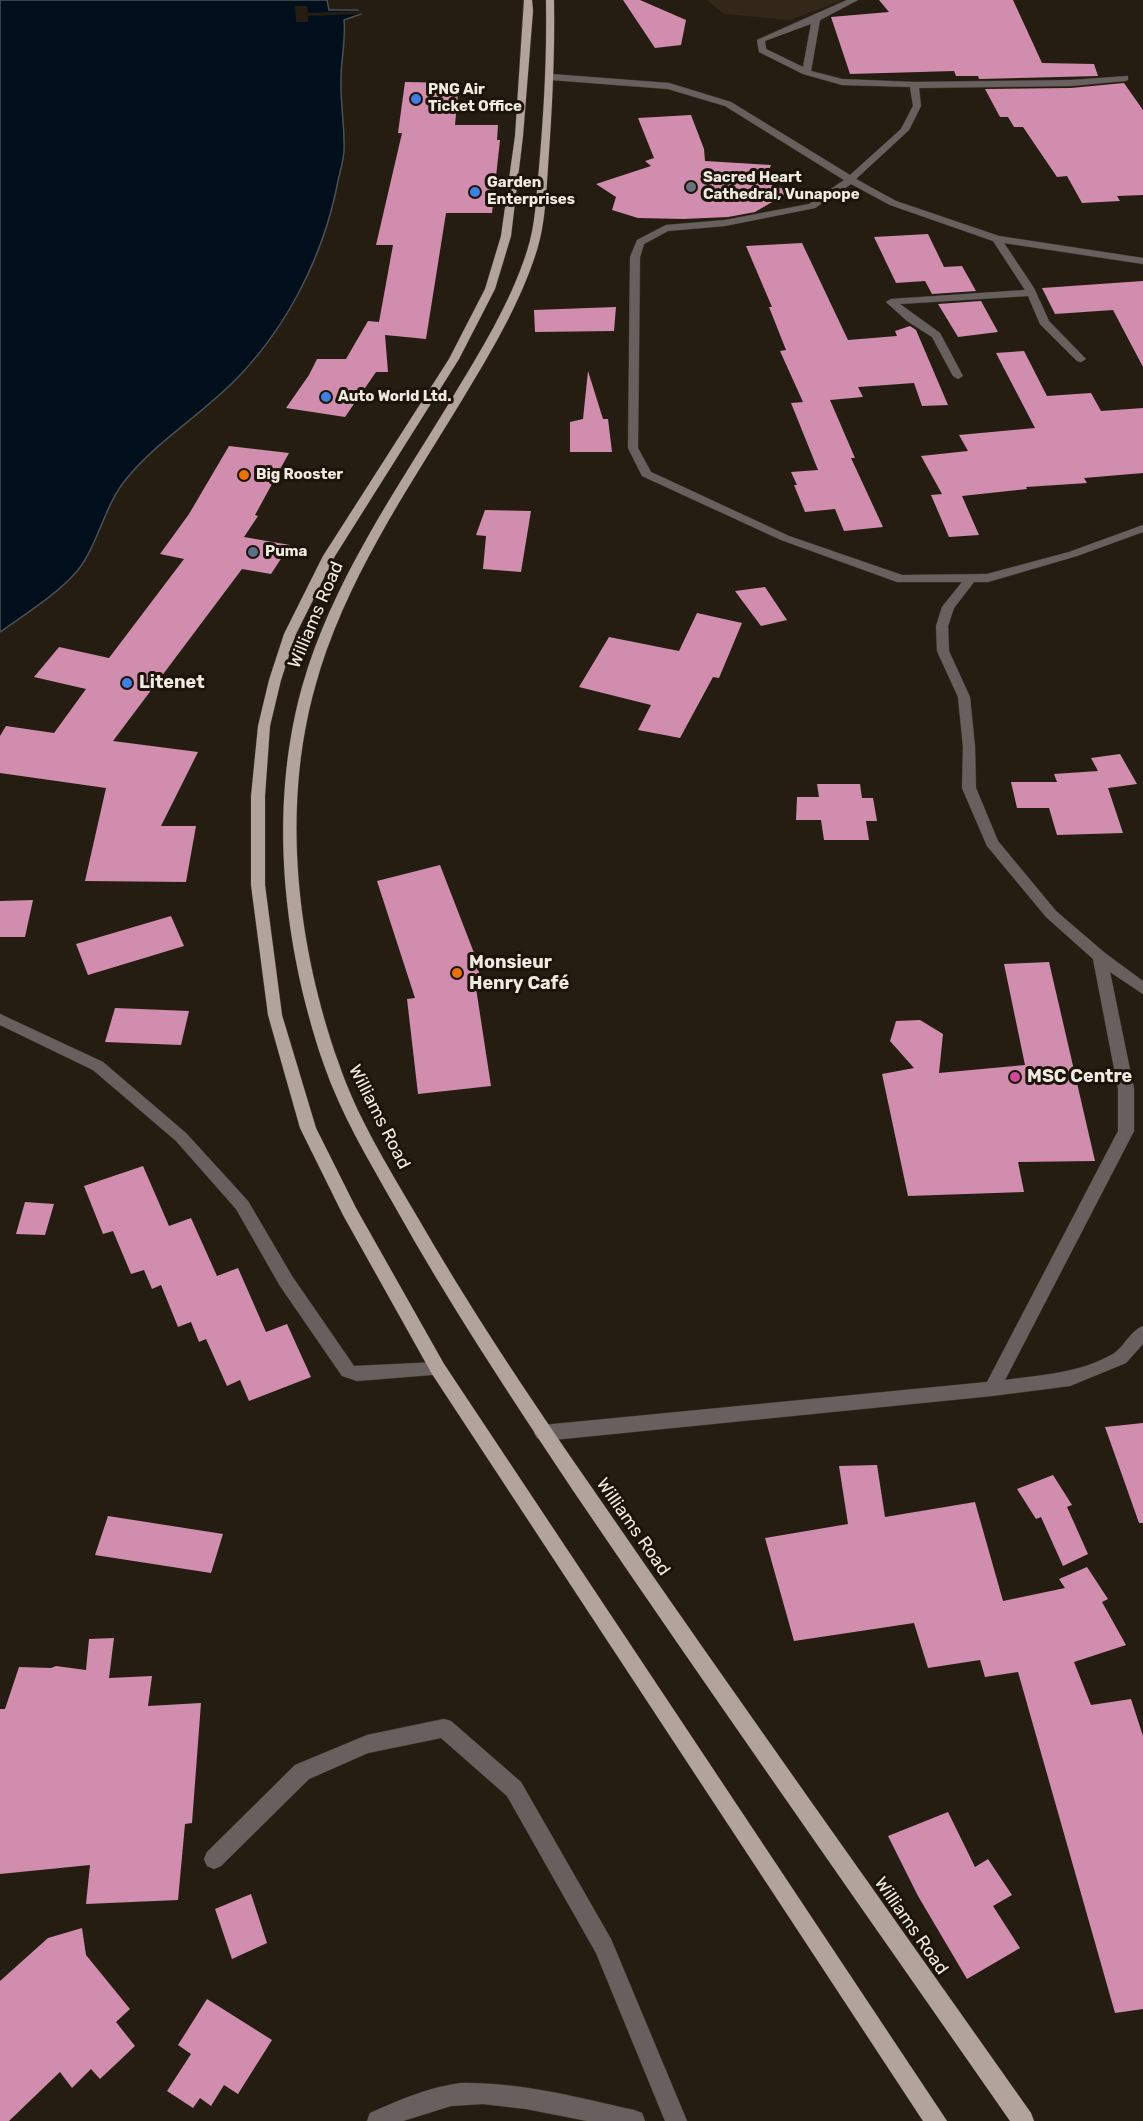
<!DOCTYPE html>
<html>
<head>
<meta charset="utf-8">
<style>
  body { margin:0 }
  canvas { display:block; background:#251d12 }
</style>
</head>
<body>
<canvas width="1143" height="2121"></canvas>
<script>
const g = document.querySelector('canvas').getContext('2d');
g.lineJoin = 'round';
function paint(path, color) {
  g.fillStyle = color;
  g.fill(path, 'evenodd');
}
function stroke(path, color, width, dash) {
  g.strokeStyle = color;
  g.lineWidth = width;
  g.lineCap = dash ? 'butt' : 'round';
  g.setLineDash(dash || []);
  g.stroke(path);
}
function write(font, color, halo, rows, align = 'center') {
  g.font = font + ' Rubik,sans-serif';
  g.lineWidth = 6;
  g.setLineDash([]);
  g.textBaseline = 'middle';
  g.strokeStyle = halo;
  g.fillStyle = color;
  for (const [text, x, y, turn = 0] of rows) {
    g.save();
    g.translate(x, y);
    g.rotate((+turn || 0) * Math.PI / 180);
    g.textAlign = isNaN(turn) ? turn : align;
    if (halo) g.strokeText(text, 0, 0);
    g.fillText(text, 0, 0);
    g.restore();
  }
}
paint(new Path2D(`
  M 707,0 L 843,0 L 790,20 L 724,14 Z`), '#332719');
const water = new Path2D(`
  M 0,0 L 327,0 L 329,10 L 357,10 L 361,14 L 344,20 C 346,40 341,59 341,78 C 340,103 345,127 344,151 C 343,164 339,174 337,186 C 323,255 289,323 241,374 C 206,412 160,438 127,478 C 104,505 99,543 78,570 C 59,593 24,615 0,632 Z`);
paint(water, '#010e1b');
stroke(water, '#495057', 1.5);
paint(new Path2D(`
  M 295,6 L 307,6 L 308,13 L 360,11 L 361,14 L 308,16 L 308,22 L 296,22 Z`), '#251d12');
paint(new Path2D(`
  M 623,0 L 640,0 L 686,20 L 681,45 L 655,48 Z
  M 879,0 L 1013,0 L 1042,63 L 1094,64 L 1098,76 L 979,79 L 978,76 L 956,76 L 954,71 L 850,74 L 831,17 L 889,12 Z
  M 405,82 L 459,83 L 455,125 L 498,125 L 497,140 L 500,140 L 492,213 L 446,213 L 426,339 L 385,335 L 388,372 L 376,372 L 345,417 L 286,408 L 309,375 L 317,359 L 346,359 L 368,321 L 379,322 L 393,245 L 376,245 L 402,133 L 398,133 Z
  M 1124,83 L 1143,110 L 1143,195 L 1117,196 L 1120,201 L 1082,203 L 1067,176 L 1057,177 L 1023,127 L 1014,127 L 1008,117 L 1000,117 L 985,89 L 1071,88 Z
  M 691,115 L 704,149 L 705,161 L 771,165 L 764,183 L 791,191 L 755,212 L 728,217 L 683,219 L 638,218 L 612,210 L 616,197 L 596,184 L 651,166 L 645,161 L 654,158 L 638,118 Z
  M 928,234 L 944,267 L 962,266 L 976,291 L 932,294 L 925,281 L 896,283 L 874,237 Z
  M 802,243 L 848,340 L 897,336 L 895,331 L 910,326 L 916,330 L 948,405 L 922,406 L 914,383 L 858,387 L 863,397 L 830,400 L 855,458 L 851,458 L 883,527 L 844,531 L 835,509 L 805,512 L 794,485 L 797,485 L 791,472 L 818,470 L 791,403 L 803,402 L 780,351 L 786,350 L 769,307 L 772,307 L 746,246 Z
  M 1143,281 L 1143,367 L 1113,310 L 1055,314 L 1042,288 Z
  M 981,301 L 998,332 L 958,337 L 938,304 Z
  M 616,307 L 614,331 L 535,332 L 534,310 Z
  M 1024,351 L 1047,396 L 1091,393 L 1101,411 L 1143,408 L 1143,473 L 1084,478 L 1087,483 L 1026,487 L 1027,489 L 962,496 L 979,535 L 949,537 L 931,495 L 942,494 L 921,456 L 968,451 L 959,435 L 1035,428 L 996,353 Z
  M 588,371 L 603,419 L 608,419 L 612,452 L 570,452 L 570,422 L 583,419 Z
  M 229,446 L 289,453 L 255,515 L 258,516 L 244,537 L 290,545 L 271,574 L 242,569 L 113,741 L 198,752 L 161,826 L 196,826 L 186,882 L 85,881 L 106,788 L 0,773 L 0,736 L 6,726 L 54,733 L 86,689 L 34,677 L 59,647 L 109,658 L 184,559 L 160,554 L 189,514 Z
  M 485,510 L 531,511 L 521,572 L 483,569 L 486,536 L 476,535 Z
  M 765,587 L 787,620 L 761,626 L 735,591 Z
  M 697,613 L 742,623 L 719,678 L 713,677 L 680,738 L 638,730 L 651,705 L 579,687 L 609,637 L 679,651 Z
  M 1120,754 L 1137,784 L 1108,788 L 1123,833 L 1057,835 L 1049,808 L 1017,808 L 1011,782 L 1057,782 L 1054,774 L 1098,771 L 1091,758 Z
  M 817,784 L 860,784 L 862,798 L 873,798 L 877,821 L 866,821 L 869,840 L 824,840 L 821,820 L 796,820 L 797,797 L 819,797 Z
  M 440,865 L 476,958 L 482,987 L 476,988 L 491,1086 L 418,1094 L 407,999 L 415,998 L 377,881 Z
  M 33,900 L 25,937 L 0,937 L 0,901 Z
  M 171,916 L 184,946 L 88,975 L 76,944 Z
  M 1049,962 L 1095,1161 L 1018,1162 L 1024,1192 L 908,1196 L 882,1074 L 914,1068 L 890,1041 L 896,1021 L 920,1020 L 943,1034 L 939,1073 L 1025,1065 L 1004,964 Z
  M 115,1008 L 189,1011 L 181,1045 L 105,1042 Z
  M 143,1166 L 169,1226 L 191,1218 L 217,1276 L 238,1268 L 266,1332 L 287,1324 L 311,1377 L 249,1401 L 240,1380 L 227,1386 L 206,1339 L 199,1342 L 191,1322 L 178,1327 L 161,1285 L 152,1289 L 144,1270 L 131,1274 L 113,1231 L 103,1234 L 84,1186 Z
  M 25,1202 L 54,1204 L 45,1235 L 16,1234 Z
  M 1143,1423 L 1143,1523 L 1139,1523 L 1105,1427 Z
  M 877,1465 L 885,1517 L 975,1502 L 1003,1601 L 1065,1588 L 1059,1579 L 1087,1567 L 1108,1599 L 1102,1602 L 1126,1645 L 1074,1662 L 1091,1705 L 1131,1699 L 1143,1736 L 1143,2009 L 1115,2013 L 1018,1672 L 985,1677 L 980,1660 L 928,1668 L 914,1623 L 794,1641 L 765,1538 L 848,1524 L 839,1466 Z
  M 1053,1475 L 1072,1505 L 1067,1507 L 1088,1554 L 1063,1566 L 1041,1517 L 1036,1519 L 1017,1489 Z
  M 108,1516 L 223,1534 L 211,1573 L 95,1555 Z
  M 114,1638 L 109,1678 L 152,1676 L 148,1706 L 201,1703 L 192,1823 L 185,1824 L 178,1900 L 86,1904 L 90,1865 L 0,1874 L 0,1709 L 5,1709 L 19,1667 L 51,1668 L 56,1666 L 86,1670 L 89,1639 Z
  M 948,1812 L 975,1867 L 988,1859 L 1012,1895 L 993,1906 L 1020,1948 L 967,1979 L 918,1896 L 888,1836 Z
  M 251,1894 L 267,1943 L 232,1959 L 215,1909 Z
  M 82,1928 L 86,1955 L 130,2009 L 116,2022 L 135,2046 L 100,2079 L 91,2069 L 72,2088 L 60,2072 L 9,2121 L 0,2121 L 0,1981 L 48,1938 Z
  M 207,1999 L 272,2040 L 238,2094 L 224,2085 L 211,2106 L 200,2098 L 193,2108 L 167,2091 L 191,2054 L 178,2045 Z`), '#d08dae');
const minor = new Path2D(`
  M 847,0 L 858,0 L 820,20 L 811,71 L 842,79 L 914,82 L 1071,80 L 1128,76 L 1128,80 L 1125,81 L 1071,86 L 919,88 L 921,106 L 909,130 L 856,179 L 896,201 L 999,236 L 1143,258 L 1143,264 L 1004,243 L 1034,288 L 1049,321 L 1086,359 L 1081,362 L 1077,361 L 1040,324 L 1028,296 L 900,304 L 940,333 L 963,376 L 958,379 L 953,376 L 932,337 L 907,321 L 886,302 L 891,299 L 1025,290 L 993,241 L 890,205 L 851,184 L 815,208 L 725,226 L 668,231 L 644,244 L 640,257 L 638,448 L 651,472 L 789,536 L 902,575 L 987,574 L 1069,552 L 1143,525 L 1143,532 L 1077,556 L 988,582 L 974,582 L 954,608 L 948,626 L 949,651 L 970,697 L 975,747 L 976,788 L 998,841 L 1056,911 L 1105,953 L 1143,981 L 1143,994 L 1110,972 L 1134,1089 L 1134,1131 L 1005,1380 C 1042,1375 1080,1373 1113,1354 C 1124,1347 1130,1331 1143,1326 L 1143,1344 L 1126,1363 L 1070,1386 L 992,1396 L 543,1441 L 537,1438 L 534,1433 L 537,1428 L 543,1425 L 987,1382 L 1118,1131 L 1118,1089 L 1093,959 L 1046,917 L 987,846 L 962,788 L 963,747 L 958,697 L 937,651 L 936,626 L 942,607 L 962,582 L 897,582 L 781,540 L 642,476 L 628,448 L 630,257 L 637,240 L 666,225 L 725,220 L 809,204 L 844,180 L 725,106 L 668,89 L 551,80 L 547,77 L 551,74 L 669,83 L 731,102 L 850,175 L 901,129 L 913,106 L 910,87 L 842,85 L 803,74 L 759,52 L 757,40 ZM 811,24 L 803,67 L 766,49 L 765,41 Z
  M 0,1014 L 103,1062 L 186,1133 L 248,1201 L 292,1276 L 354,1366 L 438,1362 L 444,1364 L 447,1369 L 444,1374 L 357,1381 L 342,1376 L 280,1286 L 236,1209 L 176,1141 L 93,1070 L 0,1025 Z
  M 444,1719 L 451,1721 L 521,1782 L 611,1939 L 687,2121 L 665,2121 L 596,1953 L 507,1796 L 441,1738 L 368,1753 L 309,1779 L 221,1866 L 214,1869 L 207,1866 L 204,1859 L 207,1852 L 295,1765 L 367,1735 Z
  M 461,2083 C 520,2082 576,2097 634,2110 L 642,2113 L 645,2121 L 587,2121 L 526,2109 L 483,2104 L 451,2106 L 403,2121 L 367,2121 L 370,2113 C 399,2100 429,2087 461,2083 Z`);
const primary = new Path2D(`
  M 524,0 L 532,0 L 533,11 L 523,136 L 511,236 L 495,289 L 459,359 L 335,556 L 296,634 L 281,680 L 270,726 L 265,796 L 265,885 L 282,1015 L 316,1128 L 356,1208 L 444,1364 L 947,2121 L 923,2121 L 432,1374 L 343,1215 L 300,1128 L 268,1015 L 251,885 L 251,796 L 258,726 L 269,680 L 284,634 L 323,556 L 449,359 L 485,289 L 501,236 L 515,136 Z
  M 546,0 L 554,0 C 555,56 552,111 548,167 C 546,195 545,224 537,250 C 520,304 491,352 462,400 C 406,492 344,582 315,687 C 281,809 297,946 339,1064 C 357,1117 387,1165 415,1213 C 469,1307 529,1397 590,1485 C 735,1696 884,1904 1031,2113 L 1034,2121 L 1010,2121 C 864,1911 716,1701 572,1489 C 510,1396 448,1302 394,1205 C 368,1159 341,1114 324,1065 C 283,946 268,809 302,687 C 332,582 395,492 451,400 C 480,352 510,304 527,251 C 536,224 536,196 539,168 C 544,111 547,57 546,0 Z`);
stroke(minor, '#413a2f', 1);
stroke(primary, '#413a2f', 1);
paint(minor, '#68605e');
paint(primary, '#b3a39d');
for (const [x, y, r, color] of [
  [416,99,6,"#3f7fe0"],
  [691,187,6,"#6b7280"],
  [475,192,6,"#3f7fe0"],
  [326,397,6,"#3f7fe0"],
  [244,475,6,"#e8710a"],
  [253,552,6,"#5c6f8a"],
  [127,683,6,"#3f7fe0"],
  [457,973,6,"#e8710a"],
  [1015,1077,6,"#d1479c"]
]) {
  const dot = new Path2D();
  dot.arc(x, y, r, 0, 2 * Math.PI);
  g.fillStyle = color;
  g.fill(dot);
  stroke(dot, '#1c1409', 2);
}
write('bold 15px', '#f0eae2', '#1c1409', [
  ["PNG Air",428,90],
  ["Ticket Office",428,107],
  ["Sacred Heart",703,178],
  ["Cathedral, Vunapope",703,195],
  ["Garden",487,183],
  ["Enterprises",487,200],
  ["Auto World Ltd.",338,397],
  ["Big Rooster",256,475],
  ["Puma",265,552]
], 'left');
write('18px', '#f0eae2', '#1c1409', [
  ["Williams Road",316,615,-67],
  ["Williams Road",379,1117,63],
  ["Williams Road",633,1527,55],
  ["Williams Road",911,1926,55]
]);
write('bold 18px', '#f0eae2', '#1c1409', [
  ["Litenet",139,683],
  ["Monsieur",469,963],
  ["Henry Café",469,984],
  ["MSC Centre",1027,1077]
], 'left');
</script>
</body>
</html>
